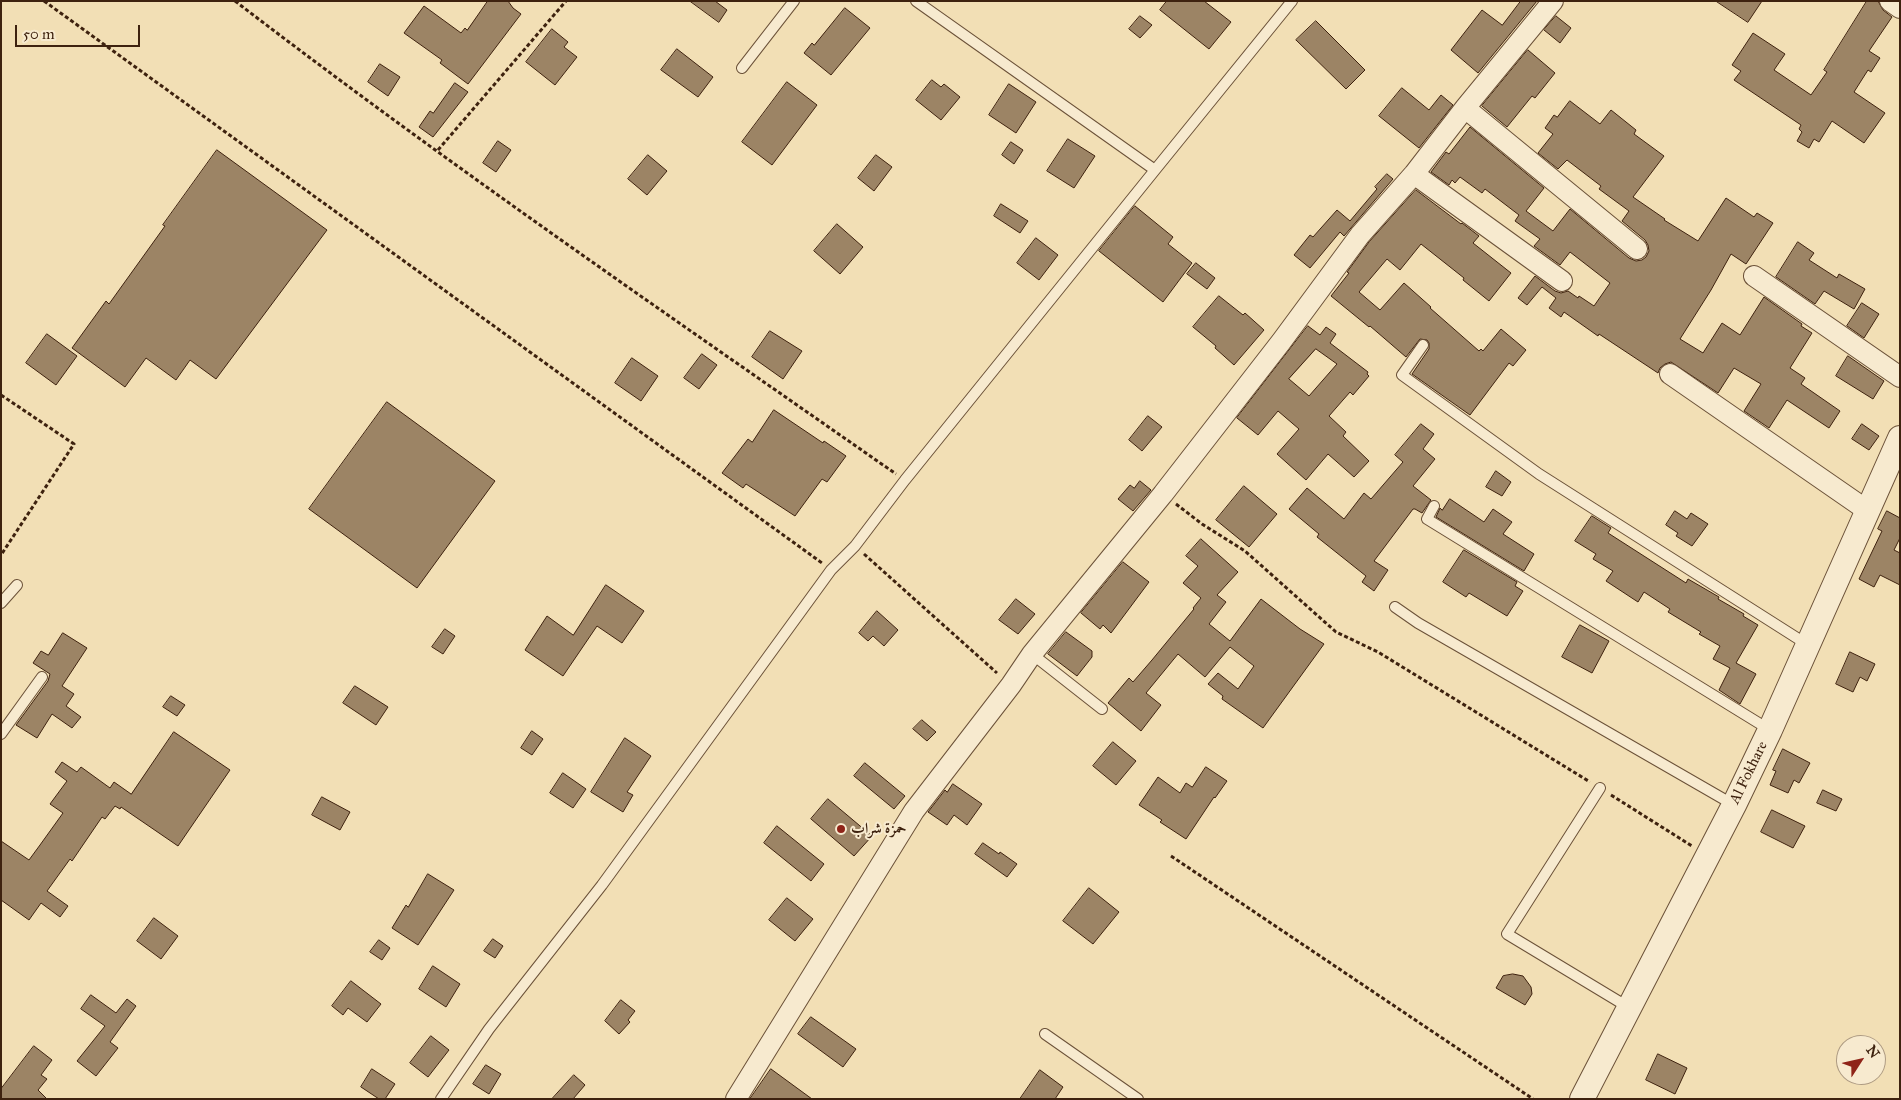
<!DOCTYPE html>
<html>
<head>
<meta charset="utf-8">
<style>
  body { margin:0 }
  #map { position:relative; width:1901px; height:1100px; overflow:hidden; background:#f2dfb5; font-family:"IM FELL Great Primer",serif }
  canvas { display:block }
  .frame { position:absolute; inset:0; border:2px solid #3e220f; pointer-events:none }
  .north { position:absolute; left:1836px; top:1035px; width:50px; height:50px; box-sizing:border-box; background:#f7eacf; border:1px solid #ad9a82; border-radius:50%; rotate:55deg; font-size:14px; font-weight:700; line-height:20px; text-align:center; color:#3e220f }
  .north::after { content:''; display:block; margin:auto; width:18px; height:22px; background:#8f2418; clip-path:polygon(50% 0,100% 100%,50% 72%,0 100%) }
  .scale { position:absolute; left:15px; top:25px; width:125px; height:22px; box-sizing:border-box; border:2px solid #3e220f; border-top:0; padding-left:6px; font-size:15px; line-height:18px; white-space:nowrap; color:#3e220f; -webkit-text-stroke:4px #f7eacf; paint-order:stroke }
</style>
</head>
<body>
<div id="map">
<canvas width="1901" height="1100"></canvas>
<div class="frame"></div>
<div class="north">N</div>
<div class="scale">50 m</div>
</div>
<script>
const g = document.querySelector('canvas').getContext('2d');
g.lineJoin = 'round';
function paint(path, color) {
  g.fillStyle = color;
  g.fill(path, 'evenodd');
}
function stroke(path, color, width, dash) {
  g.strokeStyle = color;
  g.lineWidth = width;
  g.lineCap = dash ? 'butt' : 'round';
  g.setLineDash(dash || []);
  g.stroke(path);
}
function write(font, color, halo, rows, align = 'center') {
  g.font = font + ' "IM FELL Great Primer",Amiri,serif';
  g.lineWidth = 4;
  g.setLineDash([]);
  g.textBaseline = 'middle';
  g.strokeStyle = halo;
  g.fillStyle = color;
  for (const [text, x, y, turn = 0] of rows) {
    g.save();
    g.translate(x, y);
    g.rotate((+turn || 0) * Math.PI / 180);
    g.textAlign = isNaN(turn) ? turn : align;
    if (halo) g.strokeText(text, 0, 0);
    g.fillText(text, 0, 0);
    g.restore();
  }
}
const building = new Path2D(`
  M 488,1 L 508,1 L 513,8 L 521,14 L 468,84 L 440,63 L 442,60 L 404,33 L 424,6 L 461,33 L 465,28 L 467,30 Z
  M 690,1 L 715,1 L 727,10 L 719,22 Z
  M 1167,1 L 1204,1 L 1231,22 L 1209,49 L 1160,10 Z
  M 1521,1 L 1537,1 L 1478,73 L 1451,50 L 1482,10 L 1502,25 Z
  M 1716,1 L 1762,1 L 1748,22 Z
  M 1867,1 L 1878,1 L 1883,10 L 1892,17 L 1869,51 L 1880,58 L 1871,72 L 1868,70 L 1854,92 L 1885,113 L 1864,143 L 1832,121 L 1819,142 L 1814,139 L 1809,148 L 1797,141 L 1802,132 L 1799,129 L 1801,125 L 1734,80 L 1741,71 L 1732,65 L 1753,33 L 1785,54 L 1774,70 L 1811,95 L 1827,72 L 1824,70 Z
  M 845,8 L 870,28 L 831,75 L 804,53 L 812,43 L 814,45 Z
  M 1140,16 L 1152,25 L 1140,38 L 1129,29 Z
  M 1556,16 L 1571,28 L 1560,43 L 1544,30 Z
  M 1316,21 L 1365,70 L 1346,89 L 1296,40 Z
  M 552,29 L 568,42 L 564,47 L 577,57 L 555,85 L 526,62 Z
  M 677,49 L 713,77 L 698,97 L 661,70 Z
  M 1528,50 L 1555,73 L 1535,98 L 1532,96 L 1507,127 L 1482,106 Z
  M 380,64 L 400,77 L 388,96 L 368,82 Z
  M 932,80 L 941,87 L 944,84 L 960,97 L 941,120 L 916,100 Z
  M 787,82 L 817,105 L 772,165 L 742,142 Z
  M 455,83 L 468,92 L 433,137 L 419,127 L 430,111 L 433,113 Z
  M 1009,84 L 1036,102 L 1016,133 L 989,115 Z
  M 1402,88 L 1429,110 L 1441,95 L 1453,105 L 1419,148 L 1379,116 Z
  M 1570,101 L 1600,124 L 1611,110 L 1636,130 L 1634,134 L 1664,156 L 1633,197 L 1665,219 L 1664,220 L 1698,241 L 1726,198 L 1754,217 L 1757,213 L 1773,223 L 1746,264 L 1731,254 L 1711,290 L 1680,339 L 1703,353 L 1722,323 L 1740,335 L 1764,297 L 1802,324 L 1801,326 L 1812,333 L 1790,368 L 1805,378 L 1801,384 L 1840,411 L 1829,428 L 1787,400 L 1769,428 L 1744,411 L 1761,384 L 1734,368 L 1718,393 L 1671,362 L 1665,364 L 1660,368 L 1658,373 L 1599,334 L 1598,336 L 1564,312 L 1561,317 L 1549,308 L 1556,298 L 1542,287 L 1527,305 L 1518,298 L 1535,276 L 1555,291 L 1561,293 L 1568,291 L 1578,298 L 1579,296 L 1594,306 L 1610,283 L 1570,252 L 1560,265 L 1534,246 L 1540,239 L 1515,221 L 1519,215 L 1485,189 L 1482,193 L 1460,177 L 1455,183 L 1452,180 L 1449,185 L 1431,172 L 1446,152 L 1449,154 L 1470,127 L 1544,188 L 1526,211 L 1553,231 L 1570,209 L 1629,258 L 1636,261 L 1642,260 L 1646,257 L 1649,251 L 1648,245 L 1645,240 L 1622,221 L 1629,211 L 1599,189 L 1601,186 L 1567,160 L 1558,169 L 1538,153 L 1553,134 L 1545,128 L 1554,115 L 1557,117 Z
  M 1068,139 L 1095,156 L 1074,188 L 1047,171 Z
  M 498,141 L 511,150 L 496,172 L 483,163 Z
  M 1011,142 L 1023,150 L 1014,164 L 1002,155 Z
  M 217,150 L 327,230 L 216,379 L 190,360 L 176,380 L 146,358 L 125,387 L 72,348 L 106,301 L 109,304 L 165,226 L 163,225 Z
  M 648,155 L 667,171 L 647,195 L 628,179 Z
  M 876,155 L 892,167 L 874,191 L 858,178 Z
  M 1387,174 L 1393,179 L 1344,236 L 1340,232 L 1310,268 L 1294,255 L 1310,235 L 1313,237 L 1337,210 L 1350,221 L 1377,189 L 1375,187 Z
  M 1416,190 L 1461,224 L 1462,223 L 1479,236 L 1473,243 L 1511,273 L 1489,301 L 1463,280 L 1464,278 L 1421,244 L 1400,270 L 1387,259 L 1359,292 L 1380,310 L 1404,283 L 1431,307 L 1430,308 L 1479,351 L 1481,349 L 1483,351 L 1501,329 L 1526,350 L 1513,366 L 1509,363 L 1470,415 L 1412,374 L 1429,349 L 1429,343 L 1427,340 L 1420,339 L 1406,357 L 1370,326 L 1369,327 L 1331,296 L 1349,273 L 1347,272 L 1369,242 Z
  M 1001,204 L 1028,221 L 1020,233 L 994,216 Z
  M 1135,206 L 1173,237 L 1168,244 L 1192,263 L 1163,302 L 1099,251 Z
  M 837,224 L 863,247 L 840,274 L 814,251 Z
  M 1036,238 L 1058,255 L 1039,280 L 1017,263 Z
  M 1798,242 L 1814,253 L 1809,260 L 1837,278 L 1839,274 L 1865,289 L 1854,309 L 1824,291 L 1815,304 L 1776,277 Z
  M 1196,263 L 1215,278 L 1207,289 L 1187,274 Z
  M 1219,296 L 1243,315 L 1245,313 L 1264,330 L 1234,365 L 1215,348 L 1216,346 L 1193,327 Z
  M 1862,303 L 1879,314 L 1864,338 L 1847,326 Z
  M 1308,326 L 1320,335 L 1326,327 L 1336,334 L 1330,343 L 1368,372 L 1367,374 L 1369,376 L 1353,395 L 1350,392 L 1329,416 L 1346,432 L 1343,436 L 1369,461 L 1354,477 L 1328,454 L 1306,480 L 1277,454 L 1299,429 L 1278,411 L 1258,435 L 1237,418 ZM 1316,349 L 1337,364 L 1309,396 L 1289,379 Z
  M 770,331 L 802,351 L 783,379 L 752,357 Z
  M 47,334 L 77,356 L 56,385 L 26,363 Z
  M 702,354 L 717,365 L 699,389 L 684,378 Z
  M 1848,356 L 1884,381 L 1873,399 L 1836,376 Z
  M 632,358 L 658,376 L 641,401 L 615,383 Z
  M 387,402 L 495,481 L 417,588 L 309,509 Z
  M 774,410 L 823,443 L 824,441 L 846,456 L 827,482 L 822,479 L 795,516 L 746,484 L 743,488 L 722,473 L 748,439 L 752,442 Z
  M 1148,416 L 1162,427 L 1142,451 L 1129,440 Z
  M 1421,424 L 1434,434 L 1423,449 L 1435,459 L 1413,486 L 1431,500 L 1422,513 L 1415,509 L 1413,509 L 1374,561 L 1388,570 L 1374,591 L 1362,582 L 1366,576 L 1317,537 L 1319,534 L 1289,509 L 1307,488 L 1344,519 L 1364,493 L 1371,499 L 1403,462 L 1395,455 Z
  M 1862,424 L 1879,436 L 1869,450 L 1852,439 Z
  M 1496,471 L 1511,482 L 1502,496 L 1486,487 Z
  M 1140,481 L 1151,490 L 1133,511 L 1118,499 L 1130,485 L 1134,488 Z
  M 1244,486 L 1277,514 L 1249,547 L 1216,520 Z
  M 1450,499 L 1484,522 L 1493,509 L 1512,522 L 1503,534 L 1534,554 L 1524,571 L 1436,517 L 1440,508 L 1442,510 Z
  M 1675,511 L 1687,519 L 1691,513 L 1708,524 L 1692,546 L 1676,536 L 1678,533 L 1666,525 Z
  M 1887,511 L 1900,518 L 1900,538 L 1894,550 L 1900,553 L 1900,585 L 1880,575 L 1874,587 L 1859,579 L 1882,531 L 1878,529 Z
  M 1592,516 L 1611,528 L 1608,533 L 1686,583 L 1688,579 L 1719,597 L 1718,599 L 1744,614 L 1743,616 L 1758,625 L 1736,663 L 1756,674 L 1740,704 L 1719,690 L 1730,668 L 1713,659 L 1720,646 L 1699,634 L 1701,632 L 1668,612 L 1670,609 L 1644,592 L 1638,602 L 1606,581 L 1613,571 L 1593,559 L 1596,554 L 1575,541 Z
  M 1201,539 L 1238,572 L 1217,595 L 1226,602 L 1209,624 L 1230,641 L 1261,599 L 1300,629 L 1324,644 L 1263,728 L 1222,699 L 1223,696 L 1208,684 L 1218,673 L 1238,689 L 1254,666 L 1230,647 L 1205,677 L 1178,654 L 1146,693 L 1161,705 L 1141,731 L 1108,703 L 1129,678 L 1133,682 L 1152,660 L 1194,609 L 1193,608 L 1201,598 L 1183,583 L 1198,566 L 1186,556 Z
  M 1464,550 L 1517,582 L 1515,586 L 1523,591 L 1507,616 L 1469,593 L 1466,597 L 1443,582 Z
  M 1123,562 L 1149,582 L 1111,633 L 1103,625 L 1100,629 L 1081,613 Z
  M 606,585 L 644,611 L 622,643 L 597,626 L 563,676 L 525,650 L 547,616 L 573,635 Z
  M 1016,599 L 1035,614 L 1018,634 L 999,620 Z
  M 877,611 L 898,630 L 884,646 L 873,636 L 868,641 L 859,633 Z
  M 1580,625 L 1609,641 L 1592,673 L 1562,657 Z
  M 445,629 L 455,636 L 443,654 L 432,647 Z
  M 1066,632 L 1092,651 L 1092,657 L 1077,676 L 1048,654 Z
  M 63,633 L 87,648 L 62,686 L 74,694 L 66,706 L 81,717 L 72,728 L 52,714 L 37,738 L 16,725 L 48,681 L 50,674 L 33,663 L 41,651 L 48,655 Z
  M 1850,652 L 1875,664 L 1867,681 L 1860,677 L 1853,692 L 1836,684 Z
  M 355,686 L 388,707 L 376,725 L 343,703 Z
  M 171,696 L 185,705 L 177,716 L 163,707 Z
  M 922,720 L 936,732 L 927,741 L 913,729 Z
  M 532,731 L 543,739 L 532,755 L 521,748 Z
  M 174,732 L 230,770 L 178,846 L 121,807 L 120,809 L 115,806 L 105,819 L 102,817 L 72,861 L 70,859 L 47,891 L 68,906 L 60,917 L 41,903 L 29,920 L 1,900 L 1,841 L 29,860 L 40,845 L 63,813 L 50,804 L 67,781 L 55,772 L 62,762 L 77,772 L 81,767 L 110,788 L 114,782 L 131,794 Z
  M 625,738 L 651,756 L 627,792 L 633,795 L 623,812 L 591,792 Z
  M 1113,742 L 1136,761 L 1116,785 L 1093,766 Z
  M 1783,749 L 1810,763 L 1799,783 L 1794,780 L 1788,793 L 1770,785 L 1776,771 L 1773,770 Z
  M 865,763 L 905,796 L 894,809 L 854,776 Z
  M 1206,767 L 1227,781 L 1215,798 L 1214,797 L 1186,839 L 1160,822 L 1162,820 L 1139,805 L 1158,777 L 1180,793 L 1186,783 L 1192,787 Z
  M 563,773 L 586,789 L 573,808 L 550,793 Z
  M 953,784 L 982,804 L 967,825 L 954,815 L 947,825 L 928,812 L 945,790 L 947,792 Z
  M 1823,790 L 1842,799 L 1836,811 L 1817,803 Z
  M 322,797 L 350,812 L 340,830 L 312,815 Z
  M 828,799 L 872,836 L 854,856 L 811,819 Z
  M 1772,810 L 1805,826 L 1793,848 L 1761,832 Z
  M 777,826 L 824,864 L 811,881 L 764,843 Z
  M 983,843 L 999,854 L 1000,852 L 1017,864 L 1007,877 L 975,854 Z
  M 428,874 L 454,890 L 418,945 L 392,928 L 406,905 L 408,907 Z
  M 1089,888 L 1119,912 L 1093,944 L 1063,921 Z
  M 787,898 L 813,919 L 795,941 L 769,920 Z
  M 154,918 L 178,936 L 161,959 L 137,941 Z
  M 493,939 L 503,946 L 495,958 L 484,951 Z
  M 379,940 L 390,948 L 382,960 L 370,952 Z
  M 433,966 L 460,984 L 446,1007 L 419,989 Z
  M 1513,974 L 1523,976 L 1531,987 L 1532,994 L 1525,1005 L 1496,988 L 1503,976 Z
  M 351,981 L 381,1004 L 367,1022 L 348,1008 L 343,1015 L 332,1006 Z
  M 91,995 L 116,1013 L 127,999 L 136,1006 L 110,1042 L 118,1048 L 96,1076 L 77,1061 L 105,1026 L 81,1009 Z
  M 621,1000 L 635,1011 L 628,1020 L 630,1022 L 619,1034 L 605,1021 Z
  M 811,1017 L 856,1049 L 843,1067 L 798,1034 Z
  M 431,1036 L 449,1050 L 428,1077 L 410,1063 Z
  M 34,1046 L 52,1060 L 41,1075 L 47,1079 L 38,1090 L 47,1099 L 1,1099 L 1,1089 Z
  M 1658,1054 L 1687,1068 L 1675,1094 L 1646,1080 Z
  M 486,1065 L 501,1074 L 489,1094 L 473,1084 Z
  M 372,1069 L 395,1084 L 385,1099 L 379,1099 L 361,1087 Z
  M 771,1069 L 812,1099 L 750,1099 Z
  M 1040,1070 L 1063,1087 L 1055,1099 L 1020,1099 Z
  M 574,1075 L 585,1085 L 573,1099 L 552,1099 Z`);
paint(building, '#9c8465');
stroke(building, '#3e220f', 1);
const service = new Path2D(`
  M 742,68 L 794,1
  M 1155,170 L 1292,1
  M 1423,345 L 1402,375 L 1539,474 L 1808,645
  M 1434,506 L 1427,519 L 1770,730
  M 1,603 L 17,585
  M 1395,607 L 1418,623 L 1734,805
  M 1032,654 L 1102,709
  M 1,734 L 42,677
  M 1600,788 L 1507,934 L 1628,1007
  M 1045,1034 L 1138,1099
  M 441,1099 L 489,1029 L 602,885 L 831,570 L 855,546 L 905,480 L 1155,170 L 916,1`);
const minor = new Path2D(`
  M 1890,1 L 1900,8
  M 1465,108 L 1637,249
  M 1414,174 L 1562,281
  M 1754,276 L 1900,377
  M 1670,374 L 1868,511
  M 736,1099 L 914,811 L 1011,685 L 1032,654 L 1163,494 L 1281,342 L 1360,235 L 1414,174 L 1465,108 L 1553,1`);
const tertiary = new Path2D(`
  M 1582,1099 L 1734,805 L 1770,730 L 1900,438`);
stroke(service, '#6b5138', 12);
stroke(minor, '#6b5138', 22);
stroke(tertiary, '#6b5138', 26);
stroke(new Path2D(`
  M 44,1 L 822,563
  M 235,1 C 450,166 674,319 896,474
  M 438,150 L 566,1
  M 1,395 L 74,444 L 1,555
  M 1176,504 L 1202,524 L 1245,551 L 1336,632 L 1378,652 L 1590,782
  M 864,554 L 997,673
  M 1611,795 L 1692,846
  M 1171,856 L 1533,1099`), '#3e220f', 3, [4, 2.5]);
stroke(service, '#f7eacf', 10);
stroke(minor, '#f7eacf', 20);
stroke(tertiary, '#f7eacf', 24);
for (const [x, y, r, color] of [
  [841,829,5,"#8f2418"]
]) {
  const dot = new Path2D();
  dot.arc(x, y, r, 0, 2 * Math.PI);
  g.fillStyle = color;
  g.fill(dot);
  stroke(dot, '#f7eacf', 2);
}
write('15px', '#3e220f', '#f7eacf', [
  ["Al Fokhare",1749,773,-64]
]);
write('bold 15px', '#3e220f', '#f7eacf', [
  ["حمزة شراب",851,829]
], 'left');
</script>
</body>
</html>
